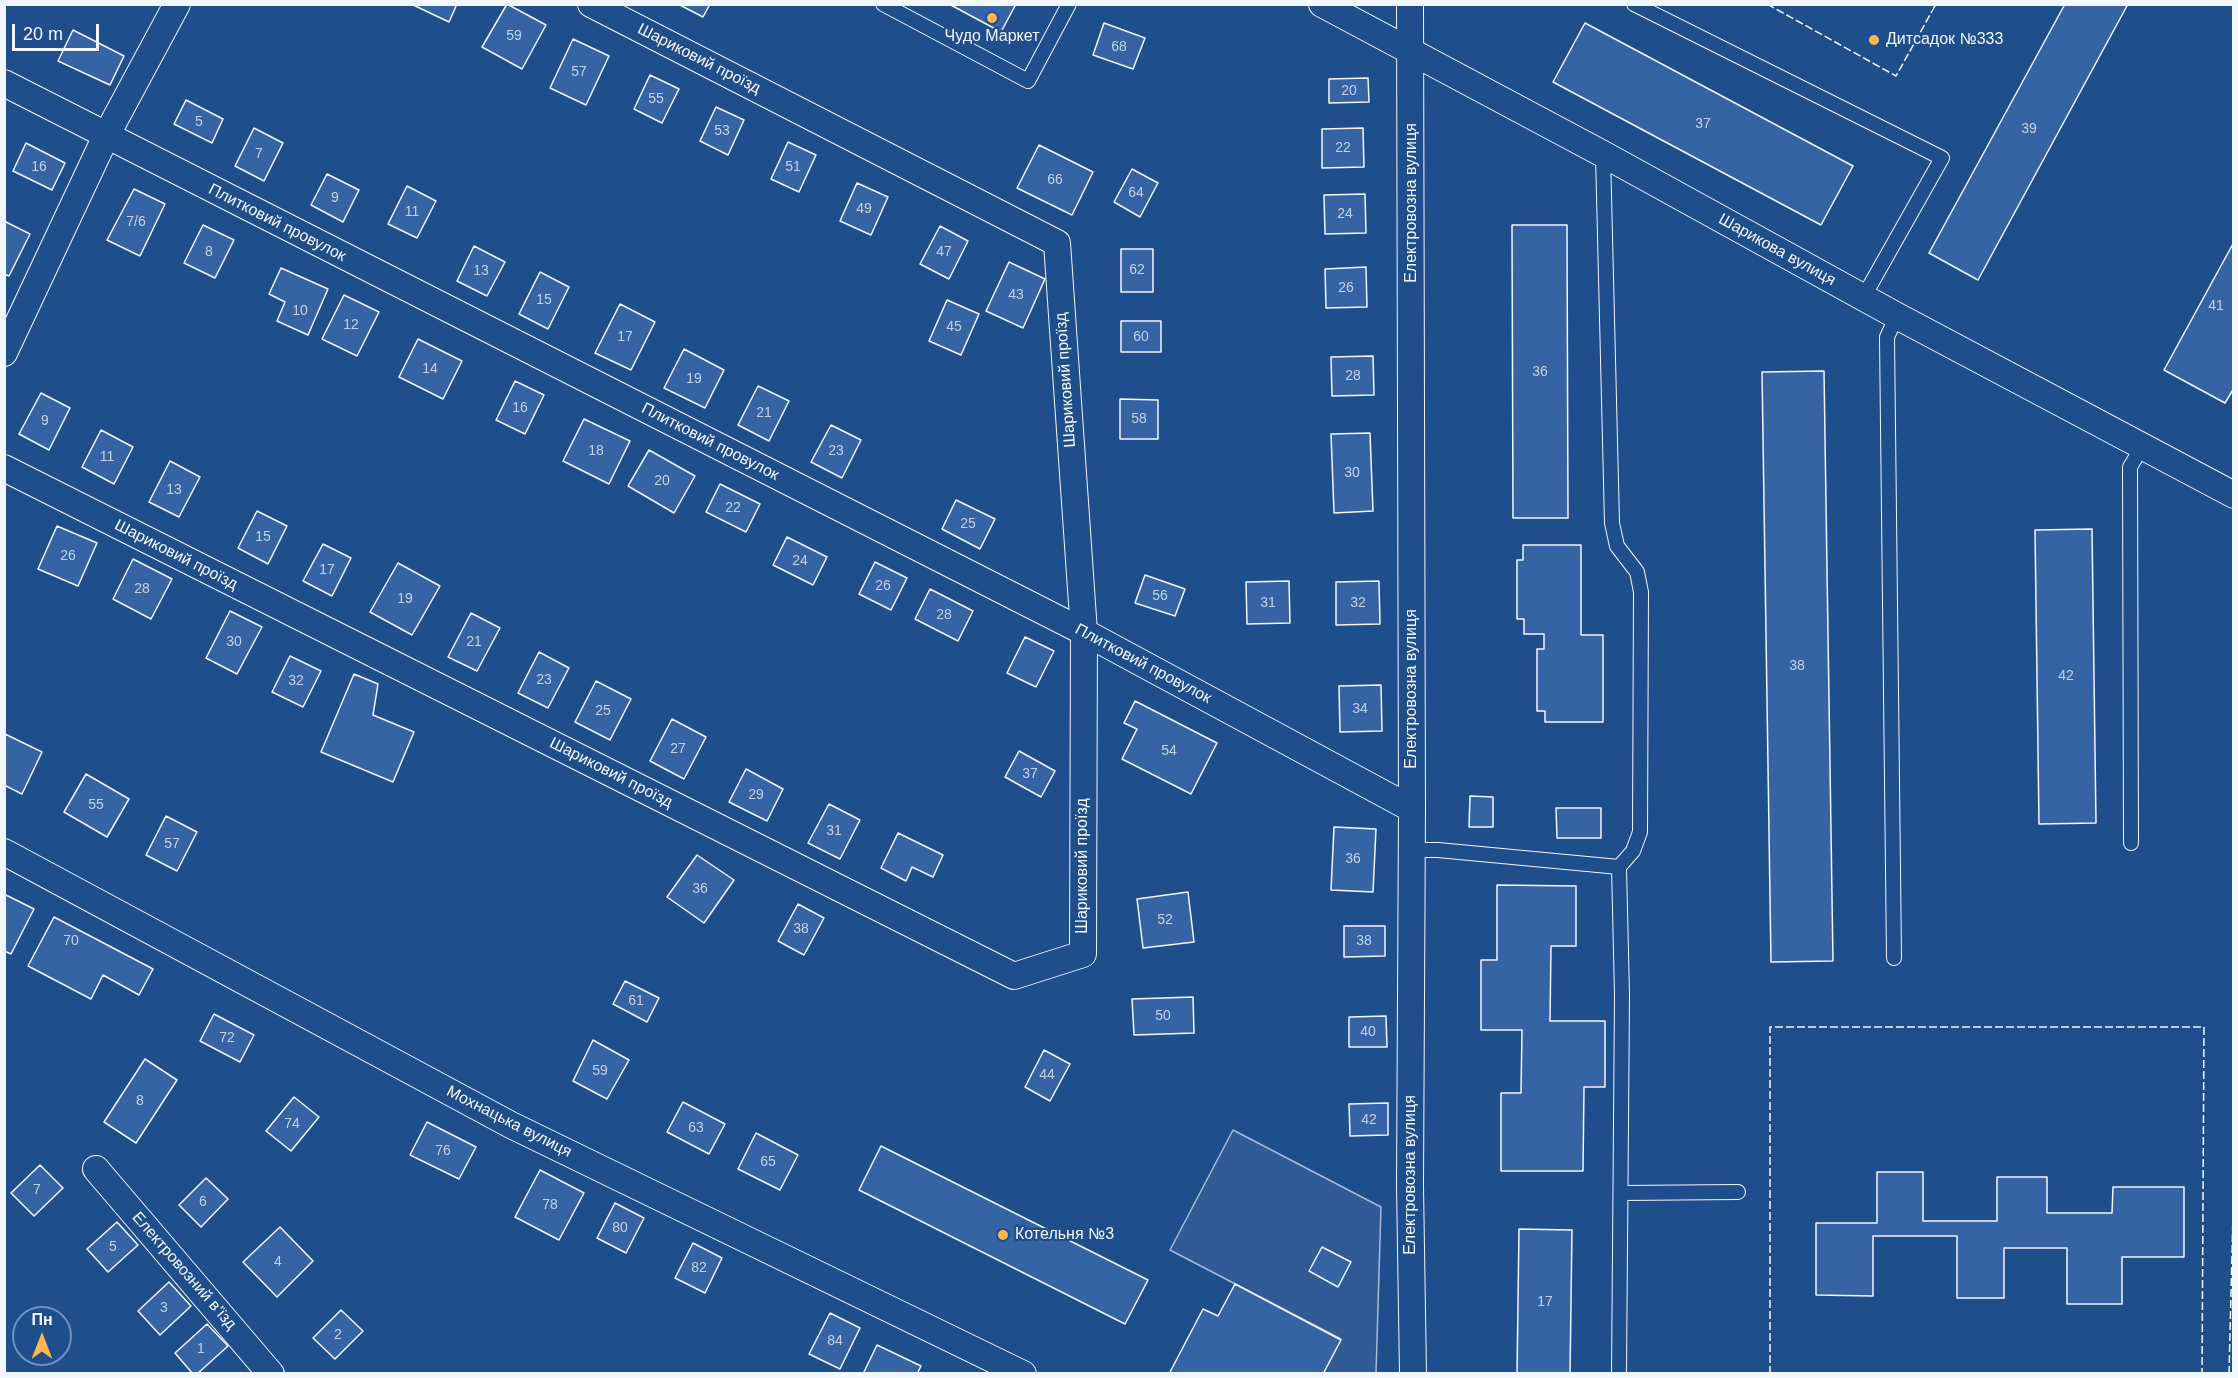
<!DOCTYPE html>
<html>
<head>
<meta charset="utf-8">
<style>
  body { margin:0 }
  #map { position:relative; width:2238px; height:1378px; overflow:hidden; background:#1f4e8c; font-family:Arial,sans-serif }
  canvas { display:block }
  .frame { position:absolute; inset:0; border:6px solid #f2f6ff; pointer-events:none }
  .north { position:absolute; left:12px; top:1306px; width:60px; height:60px; box-sizing:border-box; background:#1f4e8c; border:2px solid #7391ba; border-radius:50%; rotate:0deg; font-size:16px; font-weight:700; line-height:24px; text-align:center; color:#f2f6ff }
  .north::after { content:''; display:block; margin:auto; width:21px; height:27px; background:#ffb74d; clip-path:polygon(50% 0,100% 100%,50% 72%,0 100%) }
  .scale { position:absolute; left:12px; top:24px; width:87px; height:27px; box-sizing:border-box; border:3px solid #f2f6ff; border-top:0; padding-left:8px; font-size:18px; line-height:21px; white-space:nowrap; color:#f2f6ff; -webkit-text-stroke:4px #1f4e8c; paint-order:stroke }
</style>
</head>
<body>
<div id="map">
<canvas width="2238" height="1378"></canvas>
<div class="frame"></div>
<div class="north">Пн</div>
<div class="scale">20 m</div>
</div>
<script>
const g = document.querySelector('canvas').getContext('2d');
g.lineJoin = 'round';
function paint(path, color) {
  g.fillStyle = color;
  g.fill(path, 'evenodd');
}
function stroke(path, color, width, dash) {
  g.strokeStyle = color;
  g.lineWidth = width;
  g.lineCap = dash ? 'butt' : 'round';
  g.setLineDash(dash || []);
  g.stroke(path);
}
function write(font, color, halo, rows, align = 'center') {
  g.font = font + ' Arial,sans-serif';
  g.lineWidth = 4.5;
  g.setLineDash([]);
  g.textBaseline = 'middle';
  g.strokeStyle = halo;
  g.fillStyle = color;
  for (const [text, x, y, turn = 0] of rows) {
    g.save();
    g.translate(x, y);
    g.rotate((+turn || 0) * Math.PI / 180);
    g.textAlign = isNaN(turn) ? turn : align;
    if (halo) g.strokeText(text, 0, 0);
    g.fillText(text, 0, 0);
    g.restore();
  }
}
const parking = new Path2D(`
  M 1233,1130 L 1381,1207 L 1376,1373 L 1323,1373 L 1341,1339 L 1170,1250 Z`);
paint(parking, '#305b95');
stroke(parking, '#a8bbd7', 1.5);
const building = new Path2D(`
  M 411,4 L 457,4 L 449,22 Z
  M 507,4 L 546,25 L 522,69 L 482,47 Z
  M 678,4 L 710,4 L 703,17 Z
  M 949,4 L 1016,4 L 1001,32 Z
  M 2065,4 L 2128,4 L 1978,280 L 1929,253 Z
  M 1104,23 L 1145,38 L 1133,69 L 1093,55 Z
  M 1585,23 L 1853,166 L 1821,225 L 1553,82 Z
  M 73,30 L 124,56 L 110,85 L 58,61 Z
  M 573,39 L 609,56 L 586,105 L 550,88 Z
  M 650,75 L 679,89 L 662,123 L 634,109 Z
  M 1368,78 L 1369,102 L 1329,103 L 1329,79 Z
  M 186,100 L 223,119 L 212,143 L 174,124 Z
  M 716,107 L 744,120 L 728,155 L 700,141 Z
  M 254,128 L 283,143 L 264,181 L 235,166 Z
  M 1363,128 L 1364,167 L 1322,168 L 1322,129 Z
  M 788,142 L 816,155 L 799,192 L 771,179 Z
  M 26,143 L 65,163 L 52,190 L 13,171 Z
  M 1039,145 L 1093,172 L 1072,215 L 1017,188 Z
  M 1132,169 L 1158,183 L 1140,217 L 1114,202 Z
  M 327,174 L 359,190 L 343,222 L 311,205 Z
  M 857,183 L 888,197 L 871,235 L 840,221 Z
  M 407,186 L 436,201 L 417,238 L 388,224 Z
  M 134,189 L 165,204 L 140,256 L 107,240 Z
  M 1365,194 L 1366,233 L 1325,234 L 1324,195 Z
  M 4,221 L 30,234 L 9,276 L 4,274 Z
  M 203,225 L 234,240 L 215,278 L 184,263 Z
  M 1512,225 L 1567,225 L 1568,518 L 1513,518 Z
  M 940,226 L 968,241 L 949,279 L 920,264 Z
  M 2234,242 L 2234,388 L 2225,403 L 2164,370 Z
  M 474,246 L 505,262 L 487,296 L 457,281 Z
  M 1121,249 L 1153,249 L 1153,292 L 1121,292 Z
  M 1009,262 L 1045,279 L 1023,328 L 986,311 Z
  M 1366,267 L 1367,307 L 1326,308 L 1325,269 Z
  M 281,268 L 328,289 L 308,335 L 277,321 L 285,302 L 269,294 Z
  M 540,272 L 569,287 L 548,329 L 519,314 Z
  M 344,295 L 379,312 L 357,356 L 322,339 Z
  M 947,300 L 979,314 L 961,355 L 929,341 Z
  M 620,304 L 655,322 L 631,370 L 595,353 Z
  M 1121,321 L 1161,321 L 1161,352 L 1121,352 Z
  M 418,339 L 462,361 L 443,399 L 399,377 Z
  M 684,349 L 724,370 L 705,408 L 664,388 Z
  M 1373,356 L 1374,395 L 1332,396 L 1331,357 Z
  M 1824,371 L 1833,961 L 1771,962 L 1762,372 Z
  M 515,381 L 544,395 L 525,434 L 496,420 Z
  M 758,386 L 789,401 L 769,441 L 738,425 Z
  M 41,393 L 70,408 L 49,450 L 19,434 Z
  M 1120,399 L 1158,400 L 1158,439 L 1120,439 Z
  M 584,419 L 630,441 L 609,484 L 563,461 Z
  M 831,425 L 861,440 L 842,478 L 811,462 Z
  M 101,430 L 133,447 L 114,484 L 82,467 Z
  M 1370,433 L 1373,511 L 1334,513 L 1331,434 Z
  M 649,450 L 695,476 L 674,513 L 628,486 Z
  M 170,461 L 200,477 L 179,517 L 149,502 Z
  M 720,484 L 760,504 L 746,532 L 706,512 Z
  M 956,500 L 995,519 L 980,549 L 942,529 Z
  M 257,511 L 287,526 L 268,564 L 238,548 Z
  M 57,526 L 97,543 L 78,586 L 38,569 Z
  M 2092,529 L 2096,823 L 2039,824 L 2035,530 Z
  M 787,537 L 827,557 L 813,585 L 773,565 Z
  M 323,544 L 351,558 L 332,596 L 303,581 Z
  M 1523,545 L 1581,545 L 1581,635 L 1603,635 L 1603,722 L 1545,722 L 1545,711 L 1537,711 L 1537,649 L 1544,649 L 1544,634 L 1524,634 L 1524,619 L 1517,619 L 1517,560 L 1523,560 Z
  M 133,559 L 172,579 L 151,619 L 113,599 Z
  M 875,562 L 907,578 L 891,610 L 859,594 Z
  M 398,563 L 440,586 L 412,635 L 370,612 Z
  M 1145,575 L 1185,589 L 1175,616 L 1135,603 Z
  M 1289,581 L 1290,623 L 1247,624 L 1246,582 Z
  M 1379,581 L 1380,624 L 1336,625 L 1336,582 Z
  M 930,589 L 973,611 L 958,641 L 915,619 Z
  M 230,611 L 262,627 L 237,674 L 206,658 Z
  M 471,613 L 500,628 L 477,671 L 448,657 Z
  M 1025,637 L 1054,651 L 1036,687 L 1007,673 Z
  M 539,652 L 569,668 L 548,708 L 518,693 Z
  M 290,656 L 321,671 L 303,707 L 272,692 Z
  M 354,674 L 378,684 L 373,715 L 414,732 L 393,782 L 321,752 Z
  M 596,681 L 631,699 L 610,740 L 575,722 Z
  M 1381,685 L 1382,731 L 1340,732 L 1339,686 Z
  M 1135,701 L 1217,743 L 1191,794 L 1122,759 L 1137,729 L 1124,723 Z
  M 672,719 L 706,737 L 684,779 L 650,761 Z
  M 5,734 L 42,752 L 22,794 L 4,785 Z
  M 1019,751 L 1055,771 L 1041,797 L 1005,777 Z
  M 746,769 L 783,789 L 767,821 L 729,802 Z
  M 86,774 L 129,799 L 107,837 L 64,812 Z
  M 1470,796 L 1493,797 L 1493,827 L 1469,827 Z
  M 829,804 L 860,820 L 840,859 L 808,843 Z
  M 1556,808 L 1601,808 L 1601,838 L 1557,838 Z
  M 166,816 L 197,832 L 177,871 L 146,855 Z
  M 1334,827 L 1376,829 L 1373,892 L 1331,890 Z
  M 898,833 L 943,855 L 933,877 L 912,867 L 906,881 L 881,868 Z
  M 697,855 L 734,880 L 704,923 L 667,897 Z
  M 1497,885 L 1576,886 L 1576,946 L 1551,946 L 1550,1021 L 1605,1021 L 1605,1087 L 1584,1087 L 1583,1171 L 1501,1171 L 1501,1093 L 1521,1093 L 1522,1030 L 1481,1030 L 1481,960 L 1497,960 Z
  M 1188,892 L 1194,942 L 1143,948 L 1137,899 Z
  M 4,894 L 34,909 L 11,954 L 4,951 Z
  M 798,904 L 824,918 L 804,955 L 778,941 Z
  M 54,917 L 153,969 L 139,995 L 103,975 L 91,999 L 28,966 Z
  M 1344,926 L 1385,926 L 1385,956 L 1344,957 Z
  M 625,981 L 659,998 L 647,1022 L 613,1004 Z
  M 1193,997 L 1194,1033 L 1134,1035 L 1132,999 Z
  M 214,1014 L 254,1035 L 240,1062 L 200,1041 Z
  M 1386,1016 L 1387,1047 L 1349,1047 L 1349,1017 Z
  M 593,1040 L 629,1060 L 607,1099 L 573,1081 Z
  M 1044,1050 L 1070,1064 L 1050,1101 L 1025,1087 Z
  M 145,1059 L 177,1080 L 136,1143 L 104,1122 Z
  M 294,1097 L 319,1117 L 291,1151 L 266,1131 Z
  M 683,1102 L 725,1124 L 709,1154 L 667,1132 Z
  M 1388,1103 L 1388,1135 L 1350,1136 L 1349,1104 Z
  M 427,1122 L 476,1147 L 459,1179 L 410,1155 Z
  M 756,1133 L 798,1155 L 780,1190 L 738,1169 Z
  M 881,1146 L 1148,1280 L 1125,1324 L 859,1190 Z
  M 40,1165 L 63,1188 L 34,1216 L 11,1193 Z
  M 540,1170 L 584,1193 L 559,1240 L 515,1217 Z
  M 1877,1172 L 1923,1172 L 1923,1221 L 1997,1221 L 1997,1177 L 2047,1177 L 2047,1213 L 2112,1213 L 2113,1187 L 2184,1187 L 2184,1257 L 2122,1257 L 2122,1304 L 2067,1304 L 2067,1248 L 2004,1248 L 2004,1298 L 1957,1298 L 1957,1236 L 1873,1236 L 1873,1296 L 1816,1295 L 1816,1223 L 1877,1223 Z
  M 206,1178 L 228,1199 L 201,1227 L 179,1205 Z
  M 615,1203 L 644,1218 L 626,1253 L 597,1238 Z
  M 117,1222 L 138,1245 L 108,1272 L 87,1249 Z
  M 280,1227 L 313,1261 L 277,1297 L 243,1262 Z
  M 1519,1229 L 1572,1230 L 1570,1374 L 1517,1374 Z
  M 693,1243 L 722,1258 L 705,1293 L 675,1278 Z
  M 1322,1247 L 1351,1262 L 1338,1287 L 1309,1271 Z
  M 169,1282 L 191,1306 L 160,1335 L 138,1311 Z
  M 1235,1284 L 1341,1340 L 1323,1374 L 1169,1374 L 1203,1309 L 1218,1316 Z
  M 341,1310 L 363,1331 L 335,1359 L 313,1338 Z
  M 830,1313 L 860,1328 L 840,1369 L 809,1354 Z
  M 207,1324 L 228,1346 L 197,1374 L 193,1374 L 175,1353 Z
  M 877,1345 L 921,1366 L 917,1374 L 863,1374 Z`);
paint(building, '#3563a3');
stroke(building, '#f2f6ff', 1.5);
const service = new Path2D(`
  M 883,4 L 1028,81 L 1069,4
  M 1634,4 L 1942,158 L 1863,298
  M 2131,843 L 2130,467 L 2142,447
  M 1412,850 L 1438,850 L 1619,867 L 1633,851 L 1640,832 L 1641,592 L 1637,572 L 1617,546 L 1612,523 L 1603,154
  M 1894,958 L 1887,337 L 1897,316
  M 1622,1193 L 1738,1192
  M 1619,1374 L 1622,995 L 1619,867`);
const minor = new Path2D(`
  M 1322,4 L 1603,154 L 1897,316 L 2234,495
  M 1410,4 L 1412,809 L 1410,1186 L 1413,1374
  M 4,83 L 1084,632 L 1412,809
  M 4,353 L 106,136 L 177,4
  M 4,468 L 1014,976 L 1083,954 L 1084,632 L 1057,243 L 591,4
  M 4,852 L 511,1125 L 1023,1374
  M 96,1169 L 271,1374`);
stroke(service, '#f2f6ff', 16);
stroke(minor, '#f2f6ff', 28);
stroke(service, '#1f4e8c', 14);
stroke(minor, '#1f4e8c', 26);
stroke(new Path2D(`
  M 1767,4 L 1896,76 L 1936,4
  M 1770,1374 L 1770,1027 L 2204,1027 L 2202,1374
  M 2229,1374 L 2234,1174`), '#f2f6ff', 1.5, [8, 3]);
for (const [x, y, r, color] of [
  [992,18,6,"#ffb74d"],
  [1874,40,6,"#ffb74d"],
  [1003,1235,6,"#ffb74d"]
]) {
  const dot = new Path2D();
  dot.arc(x, y, r, 0, 2 * Math.PI);
  g.fillStyle = color;
  g.fill(dot);
  stroke(dot, '#1f4e8c', 2);
}
write('14px', '#c3d1e8', null, [
  ["59",514,36],
  ["68",1119,47],
  ["57",579,72],
  ["20",1349,91],
  ["55",656,99],
  ["5",199,122],
  ["37",1703,124],
  ["39",2029,129],
  ["53",722,131],
  ["22",1343,148],
  ["7",259,154],
  ["16",39,167],
  ["51",793,167],
  ["66",1055,180],
  ["64",1136,193],
  ["9",335,198],
  ["49",864,209],
  ["11",412,212],
  ["24",1345,214],
  ["7/6",136,222],
  ["8",209,252],
  ["47",944,252],
  ["62",1137,270],
  ["13",481,271],
  ["26",1346,288],
  ["43",1016,295],
  ["15",544,300],
  ["41",2216,306],
  ["10",300,311],
  ["12",351,325],
  ["45",954,327],
  ["17",625,337],
  ["60",1141,337],
  ["14",430,369],
  ["36",1540,372],
  ["28",1353,376],
  ["19",694,379],
  ["16",520,408],
  ["21",764,413],
  ["58",1139,419],
  ["9",45,421],
  ["18",596,451],
  ["23",836,451],
  ["11",107,457],
  ["30",1352,473],
  ["20",662,481],
  ["13",174,490],
  ["22",733,508],
  ["25",968,524],
  ["15",263,537],
  ["26",68,556],
  ["24",800,561],
  ["17",327,570],
  ["26",883,586],
  ["28",142,589],
  ["56",1160,596],
  ["19",405,599],
  ["31",1268,603],
  ["32",1358,603],
  ["28",944,615],
  ["30",234,642],
  ["21",474,642],
  ["38",1797,666],
  ["42",2066,676],
  ["23",544,680],
  ["32",296,681],
  ["34",1360,709],
  ["25",603,711],
  ["27",678,749],
  ["54",1169,751],
  ["37",1030,774],
  ["29",756,795],
  ["55",96,805],
  ["31",834,831],
  ["57",172,844],
  ["36",1353,859],
  ["36",700,889],
  ["52",1165,920],
  ["38",801,929],
  ["70",71,941],
  ["38",1364,941],
  ["61",636,1001],
  ["50",1163,1016],
  ["40",1368,1032],
  ["72",227,1038],
  ["59",600,1071],
  ["44",1047,1075],
  ["8",140,1101],
  ["42",1369,1120],
  ["74",292,1124],
  ["63",696,1128],
  ["76",443,1151],
  ["65",768,1162],
  ["7",37,1190],
  ["6",203,1202],
  ["78",550,1205],
  ["80",620,1228],
  ["5",113,1247],
  ["4",278,1262],
  ["82",699,1268],
  ["17",1545,1302],
  ["3",164,1308],
  ["2",338,1335],
  ["84",835,1341],
  ["1",201,1349]
]);
write('16px', '#f2f6ff', '#1f4e8c', [
  ["Чудо Маркет",992,37,"center"],
  ["Дитсадок №333",1886,40],
  ["Котельня №3",1015,1235]
], 'left');
write('16px', '#f2f6ff', '#1f4e8c', [
  ["Шариковий проїзд",699,59,27],
  ["Електровозна вулиця",1412,203,-90],
  ["Плитковий провулок",277,223,27],
  ["Шарикова вулиця",1777,250,29],
  ["Шариковий проїзд",1066,380,-94],
  ["Плитковий провулок",710,442,27],
  ["Шариковий проїзд",176,555,27],
  ["Плитковий провулок",1143,664,28],
  ["Електровозна вулиця",1412,689,-90],
  ["Шариковий проїзд",611,773,27],
  ["Шариковий проїзд",1083,866,-90],
  ["Мохнацька вулиця",509,1122,27],
  ["Електровозна вулиця",1411,1175,-90],
  ["Електровозний в’їзд",184,1271,49]
]);
</script>
</body>
</html>
